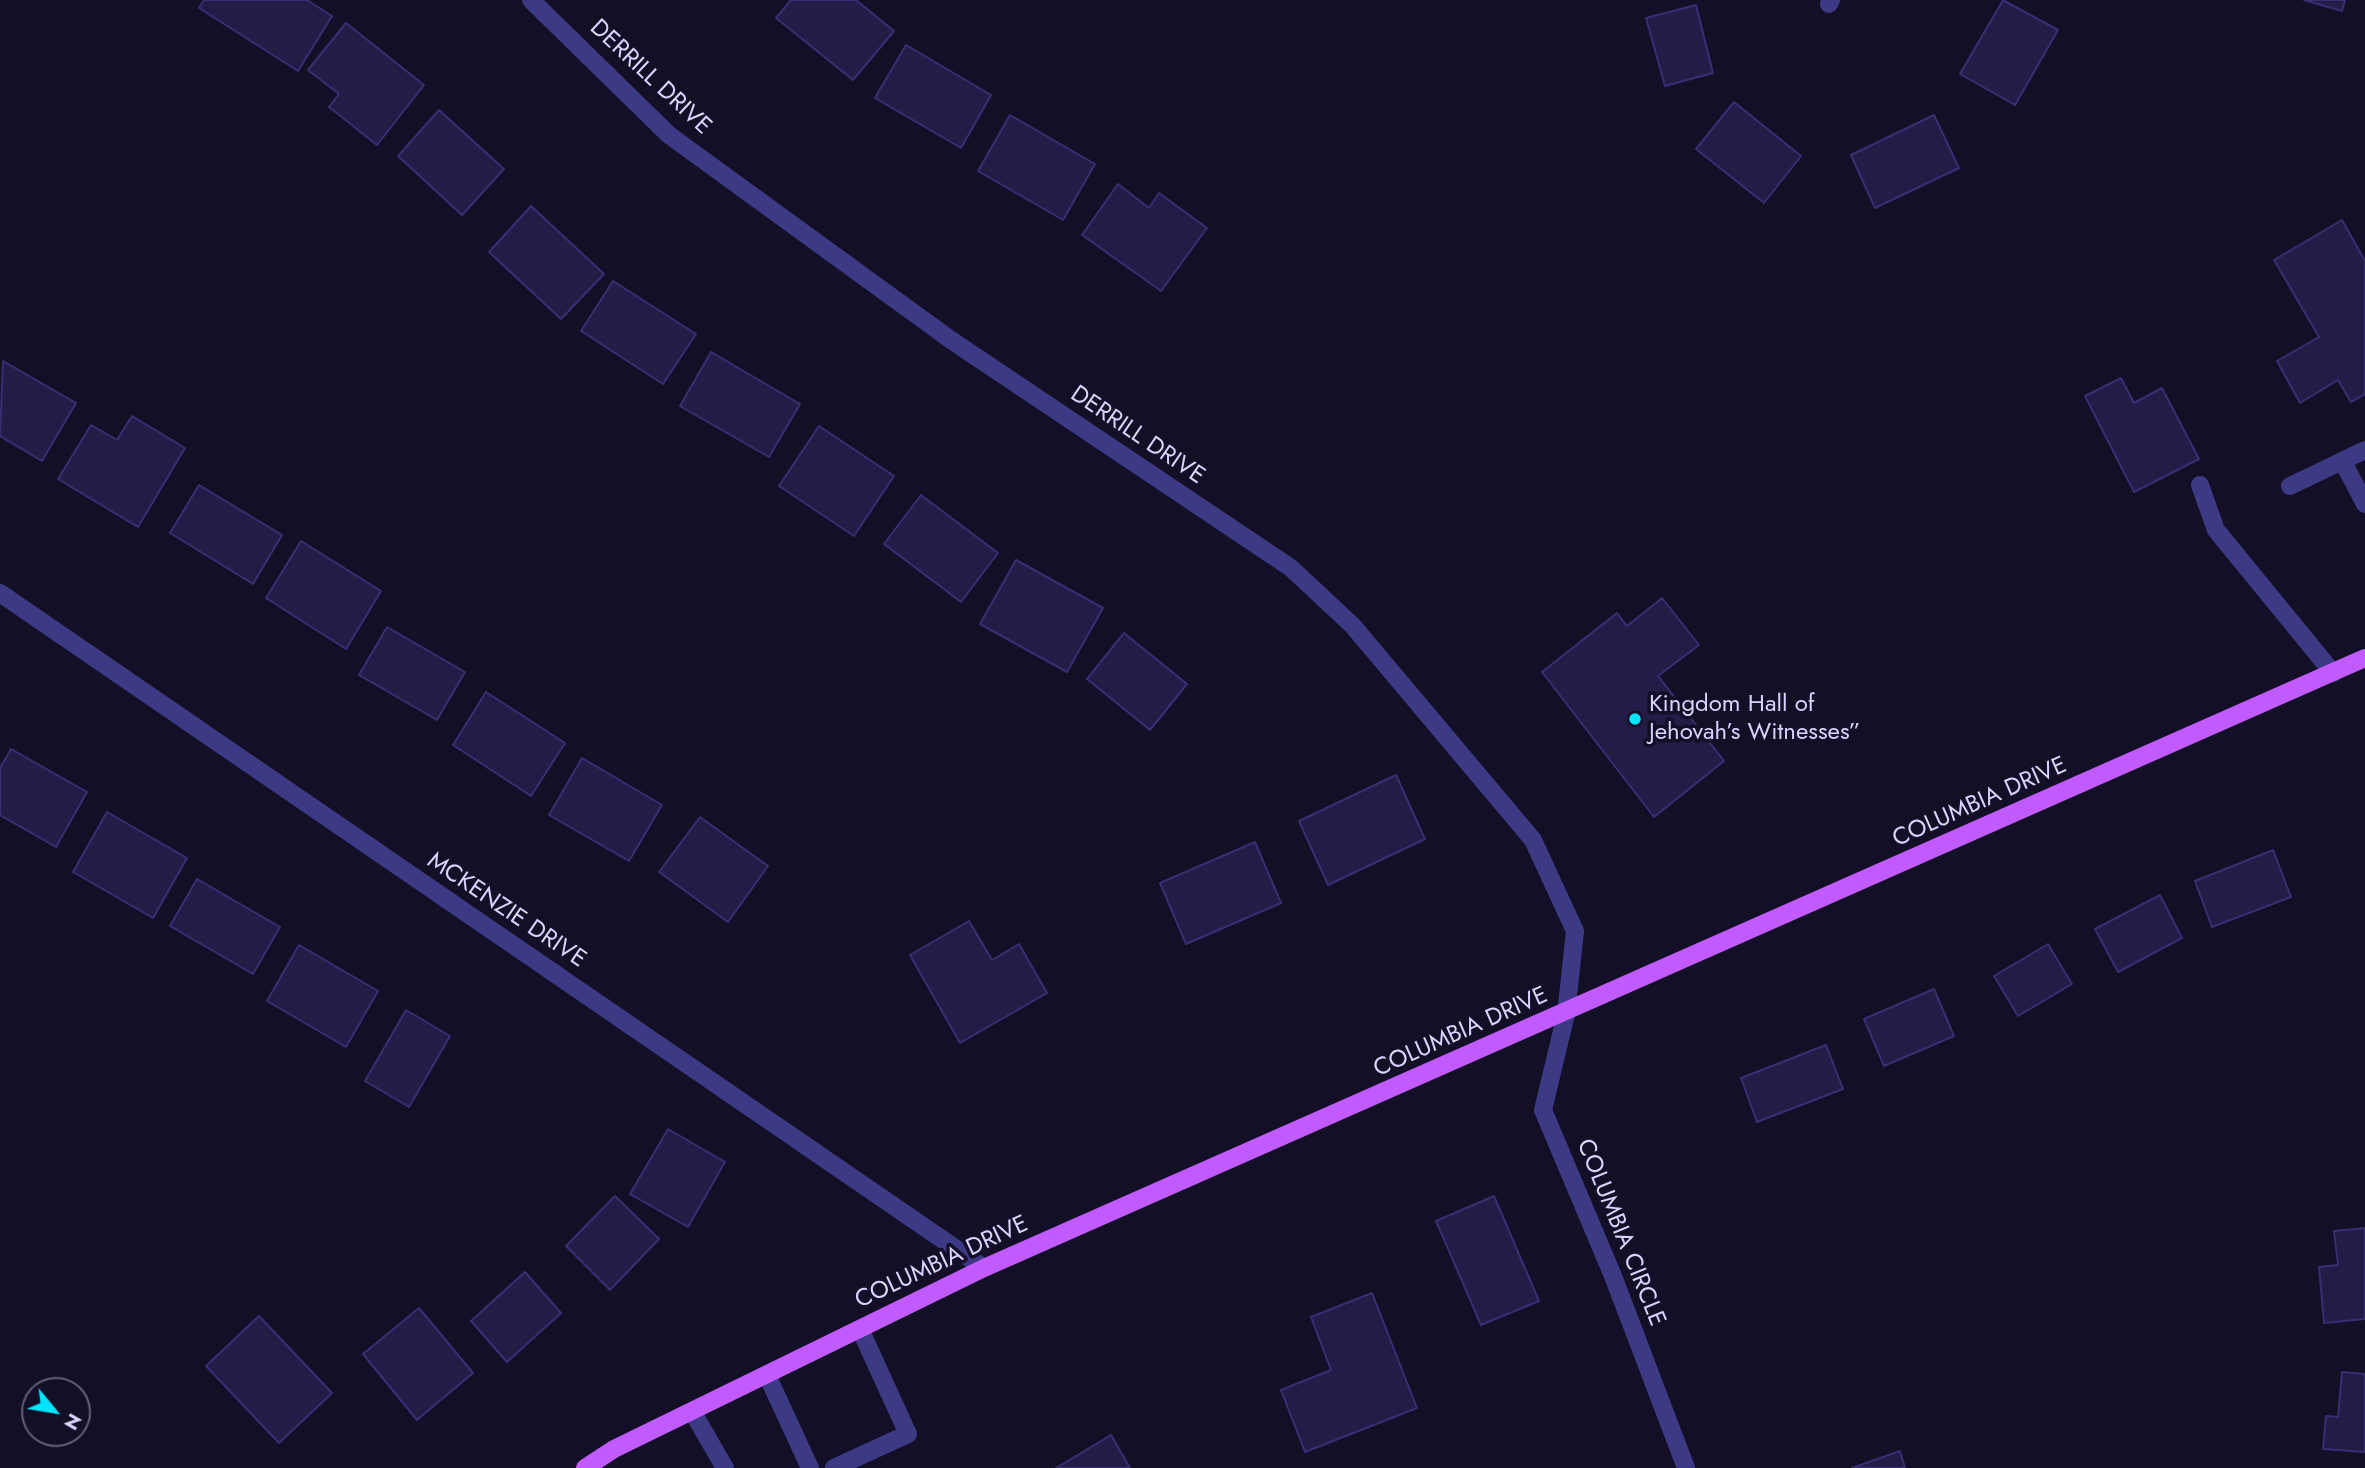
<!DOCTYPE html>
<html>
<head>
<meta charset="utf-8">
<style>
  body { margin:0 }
  #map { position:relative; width:2365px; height:1468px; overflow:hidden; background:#130f26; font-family:Jost,sans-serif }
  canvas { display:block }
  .north { position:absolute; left:21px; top:1377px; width:70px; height:70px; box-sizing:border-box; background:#130f26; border:2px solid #625e7d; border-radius:50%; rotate:120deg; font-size:19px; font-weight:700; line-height:28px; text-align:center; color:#d9d4ff }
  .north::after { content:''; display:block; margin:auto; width:24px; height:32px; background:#00e5ff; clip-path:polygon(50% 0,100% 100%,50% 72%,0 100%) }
</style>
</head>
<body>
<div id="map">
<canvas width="2365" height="1468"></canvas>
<div class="north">N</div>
</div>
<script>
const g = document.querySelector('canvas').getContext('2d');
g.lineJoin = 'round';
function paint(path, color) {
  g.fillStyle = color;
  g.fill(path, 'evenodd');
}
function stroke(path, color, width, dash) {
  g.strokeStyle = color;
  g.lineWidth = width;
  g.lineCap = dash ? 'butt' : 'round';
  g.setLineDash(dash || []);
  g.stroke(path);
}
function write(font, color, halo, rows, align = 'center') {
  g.font = font + ' Jost,sans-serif';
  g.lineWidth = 7;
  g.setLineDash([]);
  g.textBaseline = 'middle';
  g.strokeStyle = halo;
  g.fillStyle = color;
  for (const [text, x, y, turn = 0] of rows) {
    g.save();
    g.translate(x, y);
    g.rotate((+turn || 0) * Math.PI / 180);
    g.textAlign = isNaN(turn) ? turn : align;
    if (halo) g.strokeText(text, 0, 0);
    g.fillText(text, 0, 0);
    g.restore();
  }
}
const building = new Path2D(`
  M 204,0 L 307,0 L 332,16 L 298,71 L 199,8 Z
  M 791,0 L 856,0 L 894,31 L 853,80 L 776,18 Z
  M 2003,0 L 2058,30 L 2015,105 L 1960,74 Z
  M 2304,0 L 2345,0 L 2342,11 Z
  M 1696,5 L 1713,73 L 1665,86 L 1646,18 Z
  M 346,23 L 424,85 L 377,145 L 329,107 L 339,94 L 308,70 Z
  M 906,45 L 991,95 L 961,148 L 875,98 Z
  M 1734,102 L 1801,156 L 1764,203 L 1696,149 Z
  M 439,110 L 504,169 L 462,215 L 398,156 Z
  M 1010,115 L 1095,164 L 1063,220 L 978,171 Z
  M 1934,115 L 1959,168 L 1875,208 L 1851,155 Z
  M 1118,184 L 1149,208 L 1159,193 L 1207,228 L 1161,291 L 1082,235 Z
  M 531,206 L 604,274 L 561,319 L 489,252 Z
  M 2342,220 L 2365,261 L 2365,394 L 2351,402 L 2338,380 L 2300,403 L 2277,361 L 2319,337 L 2274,260 Z
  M 613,281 L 696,334 L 663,384 L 581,331 Z
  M 711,352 L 800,404 L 769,457 L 680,406 Z
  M 3,361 L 76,403 L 42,461 L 0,436 Z
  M 2121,378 L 2134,403 L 2162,388 L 2199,459 L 2134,492 L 2085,396 Z
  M 132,416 L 185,448 L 138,527 L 58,479 L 91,425 L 117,440 Z
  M 819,426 L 894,476 L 854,536 L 779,486 Z
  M 199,485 L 282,535 L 253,584 L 170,533 Z
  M 921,495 L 998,553 L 961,602 L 884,544 Z
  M 301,541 L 381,591 L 346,649 L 266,598 Z
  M 1016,560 L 1103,608 L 1067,672 L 980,624 Z
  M 1662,598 L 1699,645 L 1658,676 L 1724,761 L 1654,817 L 1542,672 L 1617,613 L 1627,626 Z
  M 387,627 L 465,672 L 437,720 L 359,675 Z
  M 1124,633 L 1187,684 L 1150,730 L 1087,679 Z
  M 486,692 L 565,743 L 531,796 L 453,745 Z
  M 11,749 L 87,792 L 56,847 L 0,815 L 0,768 Z
  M 582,758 L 662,805 L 629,861 L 549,815 Z
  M 1396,775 L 1425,839 L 1328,885 L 1299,821 Z
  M 107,812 L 187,858 L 153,918 L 73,872 Z
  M 700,817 L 768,866 L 728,922 L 659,872 Z
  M 1255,842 L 1281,903 L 1186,944 L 1160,883 Z
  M 2273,850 L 2291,897 L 2212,927 L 2195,881 Z
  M 197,879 L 280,927 L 253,974 L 170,926 Z
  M 2160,895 L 2182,938 L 2118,972 L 2095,929 Z
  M 969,921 L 992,960 L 1019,944 L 1047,993 L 960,1043 L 910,955 Z
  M 2048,944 L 2072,984 L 2018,1016 L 1994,976 Z
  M 299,945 L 378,991 L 346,1047 L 267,1001 Z
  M 1934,989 L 1954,1036 L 1884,1066 L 1864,1019 Z
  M 406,1010 L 450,1036 L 409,1107 L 365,1081 Z
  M 1826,1045 L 1843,1089 L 1757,1122 L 1741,1078 Z
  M 668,1129 L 725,1162 L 688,1227 L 630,1194 Z
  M 615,1196 L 659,1239 L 610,1290 L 566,1246 Z
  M 1494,1196 L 1539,1301 L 1481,1325 L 1436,1221 Z
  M 2365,1228 L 2365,1319 L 2324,1323 L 2319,1267 L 2338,1265 L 2334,1231 Z
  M 525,1272 L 561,1313 L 507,1362 L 471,1321 Z
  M 1372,1293 L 1417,1408 L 1305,1452 L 1281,1390 L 1331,1370 L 1311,1317 Z
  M 419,1308 L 473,1373 L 417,1420 L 363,1354 Z
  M 259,1316 L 332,1393 L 279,1443 L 206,1366 Z
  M 2342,1372 L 2365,1374 L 2365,1452 L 2323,1449 L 2326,1416 L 2338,1417 Z
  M 1111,1435 L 1130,1468 L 1056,1468 Z
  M 1900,1451 L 1905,1468 L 1852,1468 Z`);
paint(building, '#241b47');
stroke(building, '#3b2d73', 2);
stroke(new Path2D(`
  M 531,0 L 669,135 L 951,340 L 1291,568 L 1353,626 L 1533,840 L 1575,931 L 1566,1014 L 1543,1110 L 1613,1276 L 1686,1468
  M 1829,4 L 1831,0
  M 2343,462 L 2365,504
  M 2200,485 L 2216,530 L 2333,673
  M 2290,486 L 2365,450
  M 0,593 L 984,1268
  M 767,1375 L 810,1468
  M 692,1411 L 725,1468
  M 834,1468 L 908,1434 L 860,1329`), '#3d3a85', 18);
stroke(new Path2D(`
  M 585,1468 L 614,1449 L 984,1268 L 2365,658`), '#c25bff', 18);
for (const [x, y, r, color] of [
  [1635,719,7,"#00e5ff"]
]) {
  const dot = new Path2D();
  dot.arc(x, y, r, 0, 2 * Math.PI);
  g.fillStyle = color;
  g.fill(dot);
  stroke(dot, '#130f26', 2.5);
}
write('24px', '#d9d4ff', '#130f26', [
  ["DERRILL DRIVE",650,78,43],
  ["DERRILL DRIVE",1137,436,34],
  ["COLUMBIA DRIVE",1980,803,-24],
  ["MCKENZIE DRIVE",506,911,34],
  ["COLUMBIA DRIVE",1461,1033,-24],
  ["COLUMBIA CIRCLE",1620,1233,68],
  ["COLUMBIA DRIVE",942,1263,-25]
]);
write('24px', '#d9d4ff', '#130f26', [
  ["Kingdom Hall of",1649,705],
  ["Jehovah’s Witnesses”",1649,733]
], 'left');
</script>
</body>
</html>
